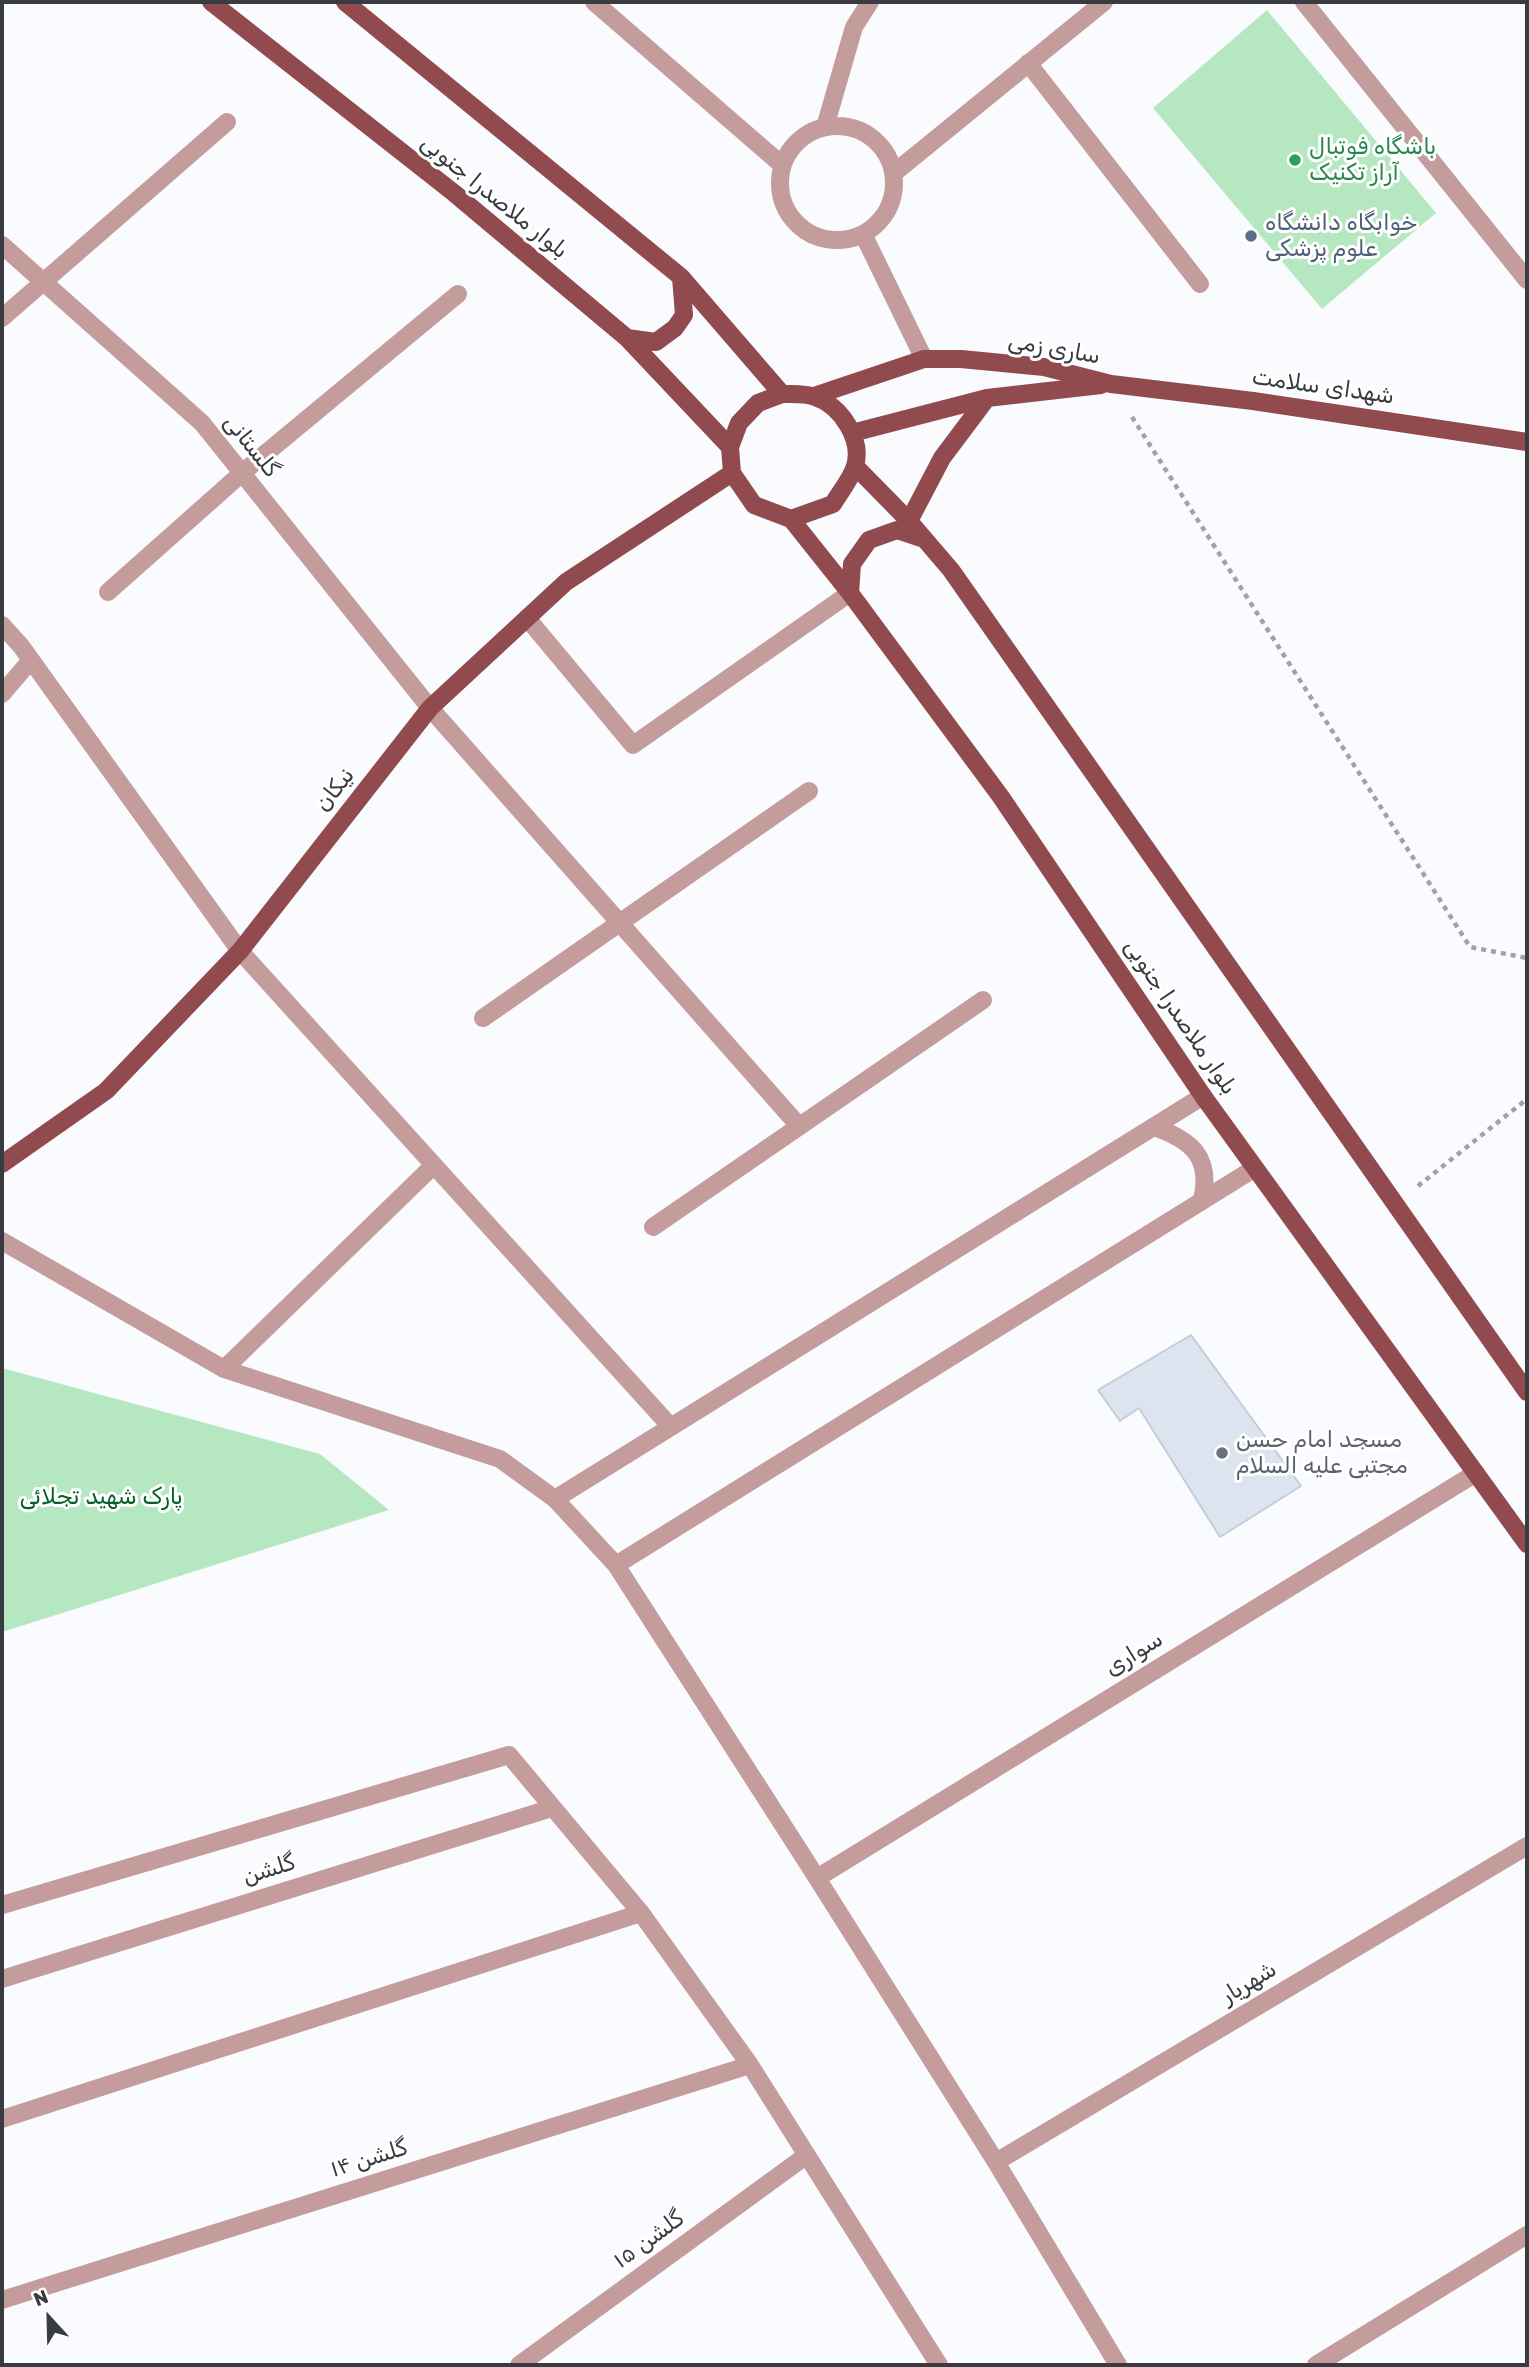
<!DOCTYPE html>
<html>
<head>
<meta charset="utf-8">
<style>
  body { margin:0 }
  #map { position:relative; width:1529px; height:2367px; overflow:hidden; background:#fafbfe; font-family:Rubik,sans-serif }
  canvas { display:block }
  .frame { position:absolute; inset:0; border:4px solid #383c40; pointer-events:none }
  .north { position:absolute; left:14px; top:2283px; width:70px; height:70px; -webkit-text-stroke:5px #fff; paint-order:stroke; rotate:338deg; font-size:19px; font-weight:700; line-height:28px; text-align:center; color:#383c40 }
  .north::after { content:''; display:block; margin:auto; width:24px; height:32px; background:#383c40; clip-path:polygon(50% 0,100% 100%,50% 72%,0 100%) }
</style>
</head>
<body>
<div id="map">
<canvas width="1529" height="2367"></canvas>
<div class="frame"></div>
<div class="north">N</div>
</div>
<script>
const g = document.querySelector('canvas').getContext('2d');
g.lineJoin = 'round';
function paint(path, color) {
  g.fillStyle = color;
  g.fill(path, 'evenodd');
}
function stroke(path, color, width, dash) {
  g.strokeStyle = color;
  g.lineWidth = width;
  g.lineCap = dash ? 'butt' : 'round';
  g.setLineDash(dash || []);
  g.stroke(path);
}
function write(font, color, halo, rows, align = 'center') {
  g.font = font + ' Rubik,Vazirmatn,sans-serif';
  g.lineWidth = 6;
  g.setLineDash([]);
  g.textBaseline = 'middle';
  g.strokeStyle = halo;
  g.fillStyle = color;
  for (const [text, x, y, turn = 0] of rows) {
    g.save();
    g.translate(x, y);
    g.rotate((+turn || 0) * Math.PI / 180);
    g.textAlign = isNaN(turn) ? turn : align;
    if (halo) g.strokeText(text, 0, 0);
    g.fillText(text, 0, 0);
    g.restore();
  }
}
paint(new Path2D(`
  M 1267,10 L 1436,213 L 1322,309 L 1153,108 Z
  M 2,1368 L 320,1454 L 389,1510 L 2,1632 Z`), '#b5e8c0');
const building = new Path2D(`
  M 1191,1335 L 1301,1486 L 1220,1537 L 1139,1408 L 1120,1421 L 1098,1390 Z`);
paint(building, '#dce4ef');
stroke(building, '#c4ccd6', 2);
stroke(new Path2D(`
  M 1132,417 L 1470,947 L 1527,958
  M 1418,1186 L 1527,1099`), '#a0a2a6', 4.5, [5, 5]);
stroke(new Path2D(`
  M 594,2 L 782,165
  M 1304,2 L 1527,280
  M 1028,63 L 1200,284
  M780 183a57 57 0 1 1 114 0a57 57 0 1 1-114 0Z
  M 825,127 L 854,27 L 870,2
  M 894,173 L 1104,2
  M 863,234 L 924,359
  M 2,245 L 202,423 L 430,708 L 799,1126
  M 2,318 L 227,122
  M 108,592 L 242,473 L 458,294
  M 527,618 L 633,745 L 850,593
  M 2,625 L 21,646 L 240,951 L 671,1427
  M 2,694 L 31,660
  M 483,1018 L 809,791
  M 1154,1127 C 1192,1140 1212,1158 1202,1200
  M 653,1227 L 983,1000
  M 2,1241 L 224,1369 L 500,1459 L 555,1499 L 616,1565 L 817,1878 L 996,2162 L 1118,2365
  M 224,1369 L 434,1165
  M 555,1499 L 1203,1096
  M 616,1565 L 1255,1168
  M 817,1878 L 1476,1473
  M 2,1905 L 509,1755 L 641,1913 L 750,2065 L 939,2365
  M 2,1979 L 552,1808
  M 2,2119 L 641,1913
  M 996,2162 L 1527,1846
  M 2,2300 L 750,2065
  M 519,2365 L 807,2155
  M 1316,2365 L 1527,2235`), '#c59c9c', 18);
stroke(new Path2D(`
  M 211,2 L 454,193 L 627,338 L 730,447
  M 345,2 L 681,277 L 782,394
  M 627,338 L 656,342 L 675,328 L 684,315 L 681,277
  M 782,394 C 792,394 805,393 815,397 C 840,405 863,439 855,466 C 851,479 840,492 833,504 L 791,519 L 754,505 L 732,473 L 730,447 L 739,423 L 758,403 Z
  M 814,396 L 924,359 L 961,359 L 1044,367 L 1111,384 L 1253,401 L 1527,442
  M 852,433 L 987,398 L 1101,385
  M 855,466 L 909,521 L 951,570 L 1527,1392
  M 791,519 L 850,593 L 1001,797 L 1203,1096 L 1527,1544
  M 909,521 L 942,458 L 987,398
  M 850,593 L 852,564 L 869,540 L 897,530 L 921,538
  M 2,1164 L 106,1091 L 240,951 L 430,708 L 566,582 L 732,473`), '#914b4f', 18);
for (const [x, y, r, color] of [
  [1295,160,7,"#2e9e5b"],
  [1251,236,7,"#5c6f8a"],
  [1222,1453,7,"#6b7280"]
]) {
  const dot = new Path2D();
  dot.arc(x, y, r, 0, 2 * Math.PI);
  g.fillStyle = color;
  g.fill(dot);
  stroke(dot, '#fff', 2.5);
}
write('23px', '#27864d', '#fff', [
  ["باشگاه فوتبال",1309,147],
  ["آراز تکنیک",1309,173]
], 'left');
write('23px', '#383c40', '#fff', [
  ["بلوار ملاصدرا جنوبی",494,197,39],
  ["ساری زمی",1054,349,10],
  ["شهدای سلامت",1323,387,8],
  ["گلستانی",251,446,51],
  ["نیکان",335,790,-52],
  ["بلوار ملاصدرا جنوبی",1180,1017,56],
  ["سواری",1134,1654,-32],
  ["گلشن",269,1870,-17],
  ["شهریار",1249,1983,-31],
  ["گلشن ۱۴",369,2159,-17],
  ["گلشن ۱۵",649,2240,-36]
]);
write('23px', '#4e5e75', '#fff', [
  ["خوابگاه دانشگاه",1265,223],
  ["علوم پزشکی",1265,249]
], 'left');
write('23px', '#5b616d', '#fff', [
  ["مسجد امام حسن",1236,1440],
  ["مجتبی علیه السلام",1236,1466]
], 'left');
write('23px', '#055f2c', '#fff', [
  ["پارک شهید تجلائی",101,1497]
]);
</script>
</body>
</html>
